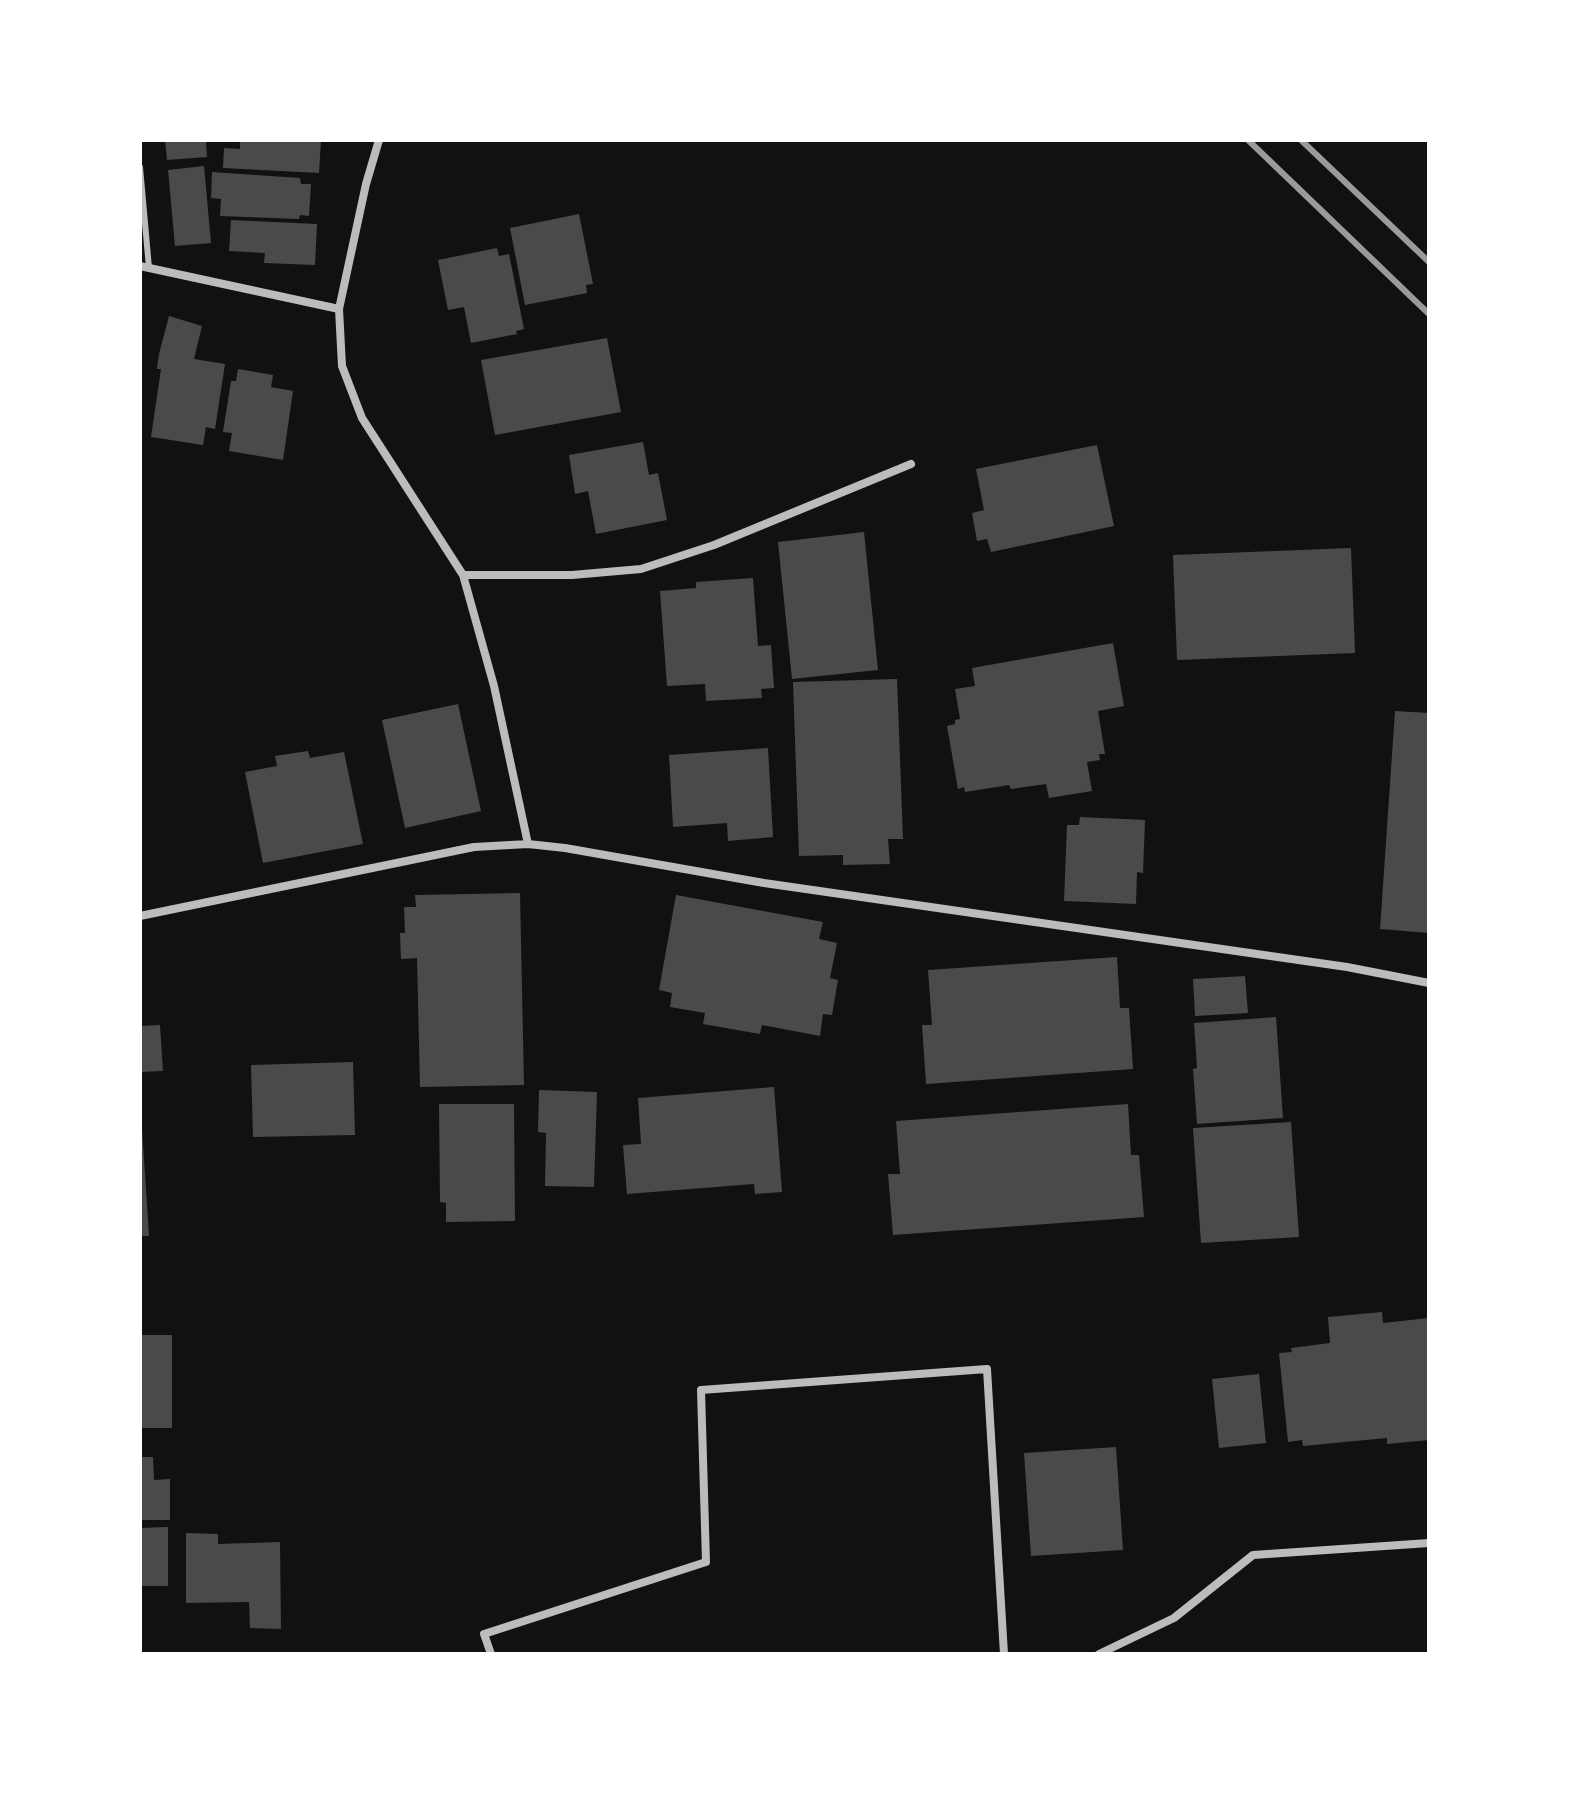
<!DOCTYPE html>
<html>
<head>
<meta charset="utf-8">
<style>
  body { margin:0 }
  #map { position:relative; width:1569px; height:1794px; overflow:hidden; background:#111; font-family:Manrope,sans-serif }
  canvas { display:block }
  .frame { position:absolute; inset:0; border:142px solid #fff; pointer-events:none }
</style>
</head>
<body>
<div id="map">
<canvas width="1569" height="1794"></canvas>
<div class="frame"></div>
</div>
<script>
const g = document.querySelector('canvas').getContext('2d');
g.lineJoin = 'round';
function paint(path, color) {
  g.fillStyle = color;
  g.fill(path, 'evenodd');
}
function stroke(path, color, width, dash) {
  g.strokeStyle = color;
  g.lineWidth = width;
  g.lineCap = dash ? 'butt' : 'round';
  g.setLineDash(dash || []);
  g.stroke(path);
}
paint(new Path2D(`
  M 165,140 L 206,140 L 207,157 L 167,160 Z
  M 240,140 L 321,140 L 319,173 L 223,168 L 224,148 L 240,149 Z
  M 204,166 L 211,243 L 175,246 L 168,170 Z
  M 212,172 L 300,178 L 301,184 L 311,184 L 309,216 L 300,215 L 299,219 L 220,216 L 221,199 L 211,198 Z
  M 579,214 L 593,284 L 586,285 L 587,293 L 525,305 L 510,228 Z
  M 231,220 L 317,224 L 315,265 L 264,263 L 265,253 L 229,251 Z
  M 497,248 L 499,256 L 509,254 L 524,329 L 516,331 L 517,334 L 471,343 L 464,307 L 448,310 L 438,260 Z
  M 169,316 L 202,326 L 194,359 L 225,364 L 215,429 L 206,427 L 203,445 L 151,437 L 161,369 L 157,369 L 159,354 Z
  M 607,338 L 621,412 L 495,435 L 481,360 Z
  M 238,369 L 273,375 L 271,387 L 293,391 L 283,460 L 229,451 L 232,433 L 223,432 L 231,381 L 236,381 Z
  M 643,442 L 649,475 L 658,473 L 667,520 L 596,534 L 588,491 L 575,494 L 569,455 Z
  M 1097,445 L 1114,526 L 991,552 L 987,539 L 977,541 L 972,513 L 984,510 L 976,469 Z
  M 864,532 L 878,670 L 792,679 L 778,542 Z
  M 1351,548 L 1355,653 L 1177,660 L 1173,555 Z
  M 753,578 L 758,646 L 771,645 L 774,688 L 761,689 L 762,698 L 706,701 L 705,684 L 667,686 L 660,591 L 696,588 L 696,582 Z
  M 1113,643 L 1124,706 L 1098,711 L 1105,754 L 1099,754 L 1100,760 L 1087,762 L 1092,791 L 1049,798 L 1046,784 L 1011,789 L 1009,785 L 965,792 L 964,787 L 958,789 L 947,726 L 955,724 L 955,720 L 960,719 L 955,689 L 975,686 L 972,668 Z
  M 897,679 L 903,839 L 888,839 L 890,864 L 843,865 L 843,855 L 799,856 L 793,682 Z
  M 458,704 L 481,811 L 405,828 L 382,720 Z
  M 1395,711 L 1429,713 L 1429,933 L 1380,929 Z
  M 768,748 L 773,837 L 728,841 L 727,823 L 673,827 L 669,755 Z
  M 308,751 L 310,758 L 344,752 L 363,844 L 263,863 L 245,772 L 277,766 L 275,756 Z
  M 1080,817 L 1145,820 L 1143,873 L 1137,872 L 1136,904 L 1064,901 L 1067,825 L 1079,825 Z
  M 520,893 L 524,1085 L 420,1087 L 417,958 L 401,959 L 400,933 L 405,933 L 404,907 L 416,907 L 415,895 Z
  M 676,895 L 823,922 L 819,939 L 837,943 L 830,978 L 838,980 L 832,1015 L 823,1014 L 820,1036 L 762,1025 L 760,1034 L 703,1024 L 705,1013 L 670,1007 L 672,993 L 659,990 Z
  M 1117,957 L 1120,1008 L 1129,1008 L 1133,1069 L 926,1084 L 922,1025 L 932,1025 L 928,970 Z
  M 1245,976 L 1248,1013 L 1195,1016 L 1193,979 Z
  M 1276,1017 L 1283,1118 L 1197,1124 L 1193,1069 L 1197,1068 L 1194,1023 Z
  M 160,1025 L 163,1071 L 140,1072 L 140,1026 Z
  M 353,1062 L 355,1135 L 253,1137 L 251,1065 Z
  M 774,1087 L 782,1192 L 755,1194 L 754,1184 L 627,1194 L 623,1145 L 641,1144 L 638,1098 Z
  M 539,1090 L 597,1092 L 594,1187 L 545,1186 L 546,1133 L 538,1132 Z
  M 439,1104 L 514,1104 L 515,1221 L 446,1222 L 446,1203 L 440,1202 Z
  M 1128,1104 L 1131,1155 L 1139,1155 L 1144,1217 L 893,1235 L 888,1174 L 900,1174 L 896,1121 Z
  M 1291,1122 L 1299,1237 L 1201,1243 L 1193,1128 Z
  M 140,1128 L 142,1128 L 149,1236 L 140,1236 Z
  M 1382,1312 L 1383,1323 L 1429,1318 L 1429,1440 L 1387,1444 L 1387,1438 L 1303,1446 L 1302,1440 L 1288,1442 L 1279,1353 L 1292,1352 L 1291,1348 L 1330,1343 L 1328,1317 Z
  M 140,1335 L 172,1335 L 172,1428 L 140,1428 Z
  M 1259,1374 L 1266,1443 L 1219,1448 L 1212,1379 Z
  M 1116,1447 L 1123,1550 L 1031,1556 L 1024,1453 Z
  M 140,1457 L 153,1457 L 154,1480 L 170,1479 L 170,1520 L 140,1520 Z
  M 168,1527 L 168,1586 L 140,1586 L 140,1528 Z
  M 186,1533 L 218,1534 L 218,1544 L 280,1542 L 281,1629 L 250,1628 L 249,1602 L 186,1603 Z`), '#4a4a4a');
stroke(new Path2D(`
  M 140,167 L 149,268`), '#bcbcbc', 6);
stroke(new Path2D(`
  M 379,140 L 366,184 L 339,309 L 342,366 L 362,418 L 463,575 L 494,686 L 528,844
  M 140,266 L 339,309
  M 463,575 L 572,575 L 641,569 L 714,545 L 911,464
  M 140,916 L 474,847 L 528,844 L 565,848 L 764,883 L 1347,967 L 1429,983
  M 491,1654 L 484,1634 L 706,1562 L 701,1390 L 987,1369 L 1004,1654
  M 1099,1654 L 1174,1618 L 1253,1555 L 1429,1543`), '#bcbcbc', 8);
stroke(new Path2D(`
  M 1248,140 L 1429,314
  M 1301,140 L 1429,262`), '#9a9a9a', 6);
</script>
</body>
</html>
